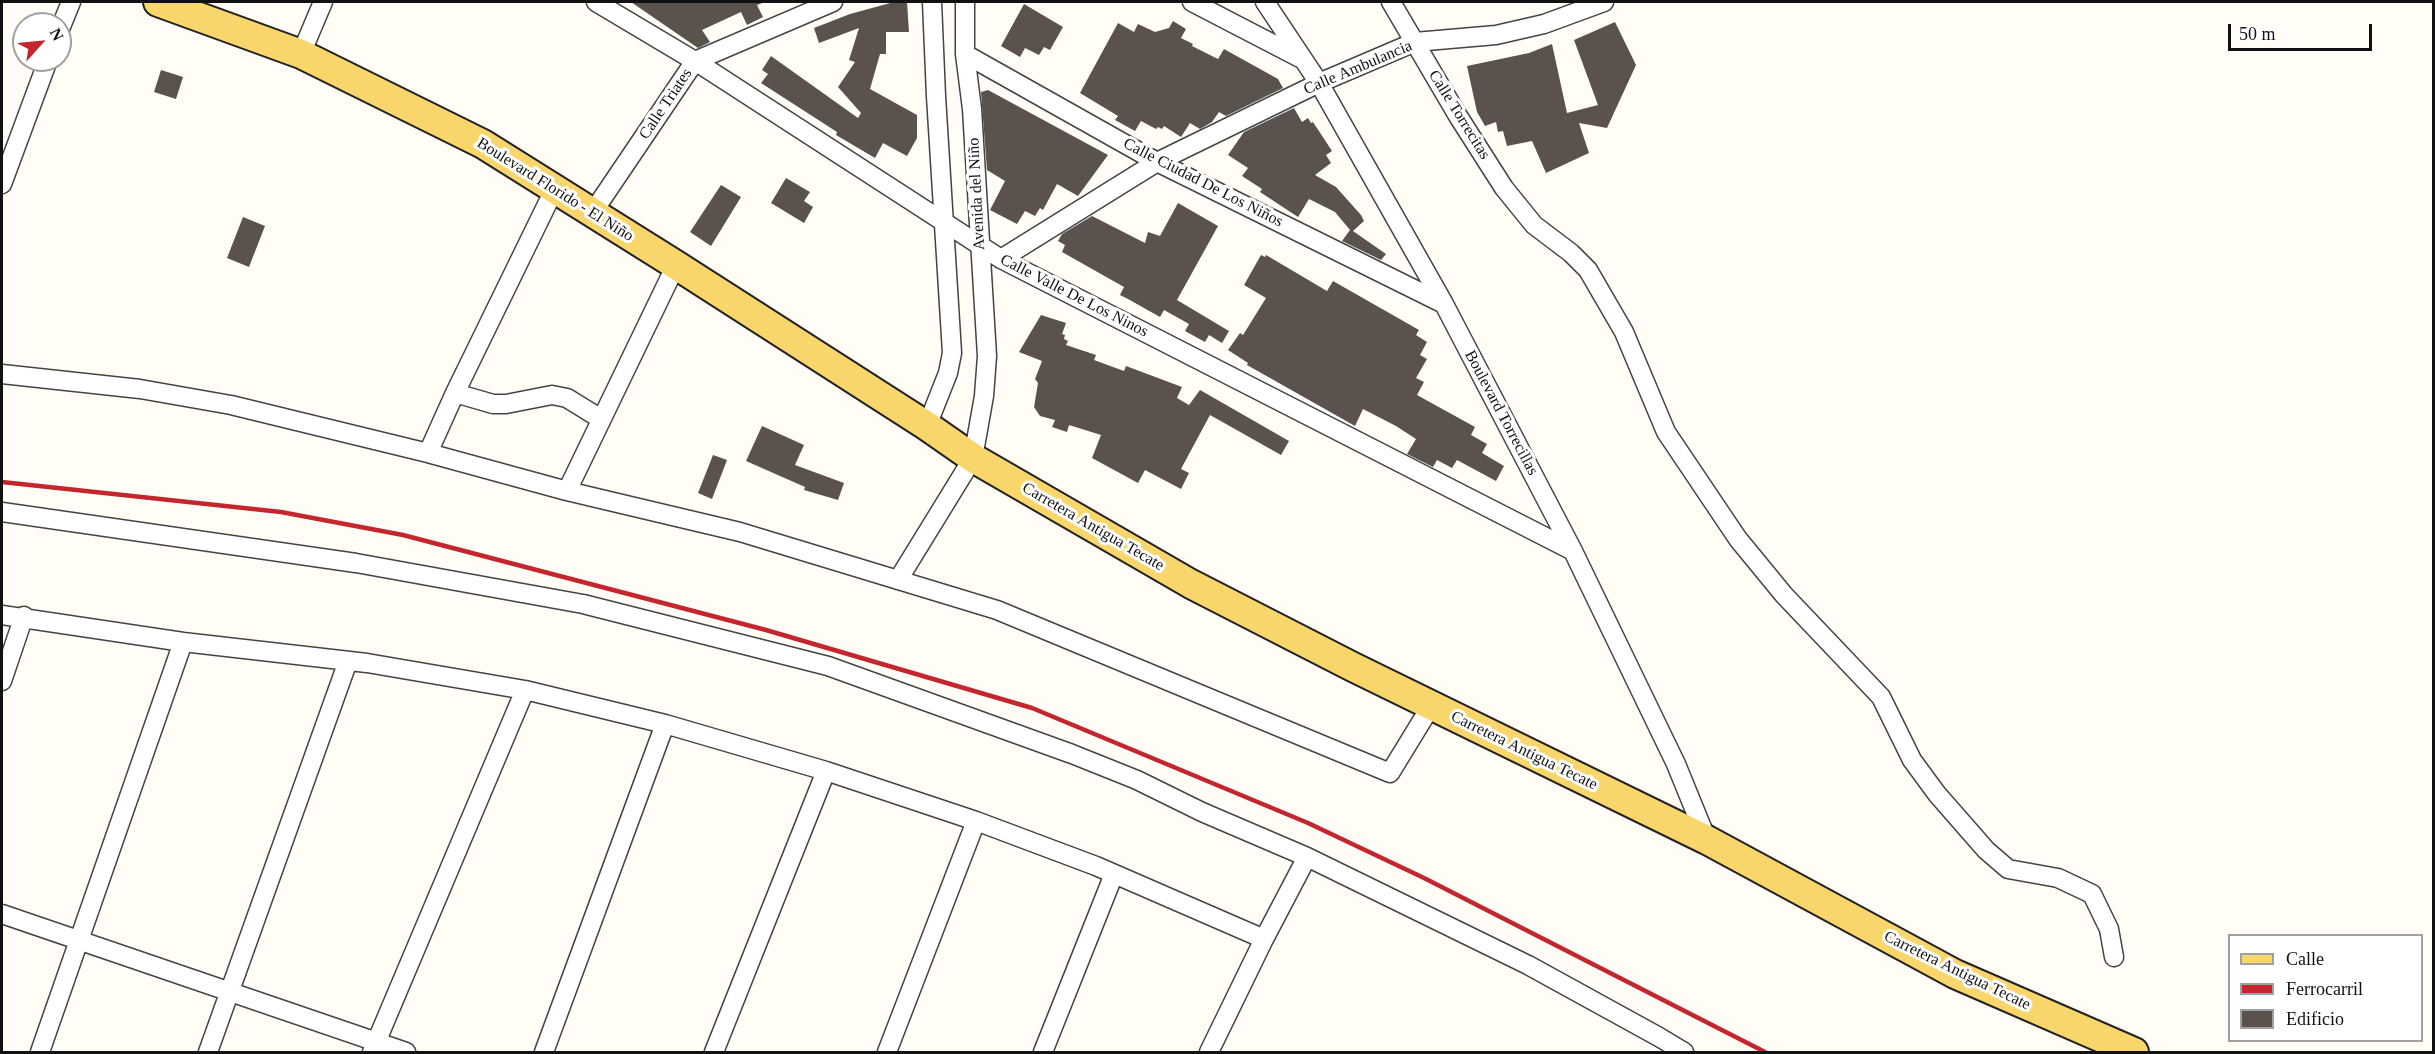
<!DOCTYPE html>
<html>
<head>
<meta charset="utf-8">
<style>
  body { margin:0 }
  #map { position:relative; width:2435px; height:1054px; overflow:hidden; background:#fffdf5; font-family:Georgia,serif }
  canvas { display:block }
  .frame { position:absolute; inset:0; border:3px solid #111; pointer-events:none }
  .legend { position:absolute; left:2228px; top:934px; width:195px; height:108px; box-sizing:border-box; background:#fff; border:2px solid #a0a0a0; margin:0; padding:8px 10px; list-style:none; font-size:18px; color:#111 }
  .legend li { display:flex; align-items:center; gap:12px; height:30px }
  .legend b { width:30px; border:2px solid #a0a0a0 }
  .north { position:absolute; left:12px; top:12px; width:60px; height:60px; box-sizing:border-box; background:#fff; border:2px solid #a0a0a0; border-radius:50%; rotate:63deg; font-size:16px; font-weight:700; line-height:24px; text-align:center; color:#111 }
  .north::after { content:''; display:block; margin:auto; width:21px; height:27px; background:#c4262e; clip-path:polygon(50% 0,100% 100%,50% 72%,0 100%) }
  .scale { position:absolute; left:2228px; top:24px; width:144px; height:27px; box-sizing:border-box; border:3px solid #111; border-top:0; padding-left:8px; font-size:18px; line-height:21px; white-space:nowrap; color:#111; -webkit-text-stroke:4px #fff; paint-order:stroke }
</style>
</head>
<body>
<div id="map">
<canvas width="2435" height="1054"></canvas>
<div class="frame"></div>
<ul class="legend">
<li><b style="height:8px;background:#f9d66b"></b>Calle</li>
<li><b style="height:8px;background:#c4262e"></b>Ferrocarril</li>
<li><b style="height:16px;background:#5a524d"></b>Edificio</li>
</ul>
<div class="north">N</div>
<div class="scale">50 m</div>
</div>
<script>
const g = document.querySelector('canvas').getContext('2d');
g.lineJoin = 'round';
function paint(path, color) {
  g.fillStyle = color;
  g.fill(path, 'evenodd');
}
function stroke(path, color, width, dash) {
  g.strokeStyle = color;
  g.lineWidth = width;
  g.lineCap = dash ? 'butt' : 'round';
  g.setLineDash(dash || []);
  g.stroke(path);
}
function write(font, color, halo, rows, align = 'center') {
  g.font = font + ' Georgia,serif';
  g.lineWidth = 6;
  g.setLineDash([]);
  g.textBaseline = 'middle';
  g.strokeStyle = halo;
  g.fillStyle = color;
  for (const [text, x, y, turn = 0] of rows) {
    g.save();
    g.translate(x, y);
    g.rotate((+turn || 0) * Math.PI / 180);
    g.textAlign = isNaN(turn) ? turn : align;
    if (halo) g.strokeText(text, 0, 0);
    g.fillText(text, 0, 0);
    g.restore();
  }
}
paint(new Path2D(`
  M 631,2 L 765,2 L 757,5 L 763,17 L 747,25 L 741,12 L 702,30 L 710,42 L 698,48 Z
  M 894,2 L 907,2 L 909,32 L 886,32 L 886,54 L 880,54 L 870,89 L 917,115 L 917,138 L 907,156 L 883,143 L 875,158 L 836,135 L 837,132 L 761,83 L 768,74 L 762,70 L 771,56 L 858,118 L 861,113 L 838,87 L 855,62 L 849,60 L 859,28 L 819,43 L 814,28 L 850,14 Z
  M 1024,4 L 1063,27 L 1050,50 L 1044,47 L 1039,55 L 1025,48 L 1020,57 L 1001,46 Z
  M 1173,21 L 1186,29 L 1181,38 L 1193,44 L 1192,46 L 1218,59 L 1224,49 L 1278,79 L 1283,88 L 1226,116 L 1219,112 L 1212,122 L 1200,129 L 1190,123 L 1181,137 L 1164,126 L 1162,129 L 1158,127 L 1156,129 L 1141,121 L 1135,131 L 1115,120 L 1118,116 L 1080,93 L 1118,23 L 1134,32 L 1138,24 L 1155,32 L 1169,28 Z
  M 1615,22 L 1636,65 L 1607,128 L 1579,123 L 1589,153 L 1546,173 L 1532,141 L 1507,146 L 1503,131 L 1498,132 L 1496,122 L 1485,126 L 1477,112 L 1467,66 L 1529,53 L 1552,44 L 1567,113 L 1598,105 L 1574,40 Z
  M 161,70 L 183,77 L 176,99 L 154,92 Z
  M 988,90 L 1108,155 L 1078,196 L 1057,184 L 1043,210 L 1040,208 L 1035,216 L 1025,211 L 1017,224 L 990,210 L 1005,181 L 987,170 L 981,92 Z
  M 1294,108 L 1302,122 L 1308,118 L 1311,123 L 1313,122 L 1332,151 L 1326,155 L 1331,163 L 1315,175 L 1336,187 L 1361,215 L 1364,221 L 1353,231 L 1386,254 L 1381,260 L 1342,241 L 1350,230 L 1335,212 L 1309,199 L 1298,217 L 1260,192 L 1262,189 L 1242,176 L 1248,168 L 1228,155 L 1244,132 Z
  M 786,178 L 810,192 L 804,201 L 813,207 L 804,223 L 771,203 Z
  M 721,185 L 741,197 L 711,246 L 690,232 Z
  M 1178,203 L 1218,226 L 1177,300 L 1229,331 L 1222,343 L 1209,335 L 1205,342 L 1185,331 L 1189,324 L 1164,310 L 1160,317 L 1128,299 L 1120,295 L 1124,287 L 1062,252 L 1065,245 L 1058,241 L 1062,234 L 1092,216 L 1145,243 L 1148,232 L 1160,236 Z
  M 243,217 L 265,226 L 249,267 L 227,258 Z
  M 1261,255 L 1265,257 L 1266,255 L 1327,291 L 1333,281 L 1419,330 L 1416,335 L 1427,342 L 1420,355 L 1427,359 L 1416,378 L 1424,382 L 1417,395 L 1475,427 L 1471,435 L 1487,444 L 1482,453 L 1504,466 L 1496,481 L 1457,460 L 1452,468 L 1437,460 L 1433,467 L 1407,454 L 1416,439 L 1396,426 L 1363,409 L 1355,426 L 1247,365 L 1248,363 L 1228,350 L 1240,333 L 1243,335 L 1266,298 L 1244,285 Z
  M 1041,315 L 1066,323 L 1062,334 L 1065,335 L 1064,339 L 1068,341 L 1066,345 L 1096,355 L 1094,360 L 1124,371 L 1126,366 L 1182,387 L 1177,398 L 1189,405 L 1200,390 L 1289,441 L 1281,455 L 1210,415 L 1181,469 L 1189,473 L 1181,489 L 1145,470 L 1138,483 L 1092,458 L 1101,435 L 1069,425 L 1067,432 L 1052,427 L 1055,420 L 1040,416 L 1034,407 L 1038,383 L 1035,379 L 1042,361 L 1019,352 Z
  M 762,426 L 804,445 L 795,465 L 844,483 L 838,500 L 804,490 L 805,487 L 746,461 Z
  M 713,455 L 727,460 L 712,499 L 698,493 Z`), '#5a524d');
const minor = new Path2D(`
  M 596,2 L 695,61 L 1001,259 L 1573,551
  M 1192,2 L 1300,58
  M 1265,2 L 1319,83 L 1444,304 L 1573,551 L 1676,764 L 1707,840
  M 1391,2 L 1458,116 L 1504,188 L 1534,225 L 1571,253 L 1588,270 L 1624,332 L 1666,432 L 1738,539 L 1784,595 L 1881,697 L 1912,760 L 1937,794 L 1986,850 L 2008,869 L 2058,878 L 2092,894 L 2109,929 L 2114,957
  M 60,29 L 71,2
  M 301,54 L 323,2
  M 965,54 L 1157,162 L 1444,304
  M 2,184 L 48,60
  M 593,212 L 695,61 L 833,2
  M 1001,259 L 1157,162 L 1319,83 L 1415,42 L 1496,35 L 1544,24 L 1604,2
  M 2,374 L 140,389 L 231,405 L 428,453 L 567,491 L 740,532 L 997,610 L 1390,773 L 1431,706
  M 455,393 L 493,404 L 506,404 L 552,395 L 567,398 L 601,419
  M 927,426 L 948,373 L 952,353 L 936,96 L 932,2
  M 428,453 L 455,393 L 555,188
  M 567,491 L 676,265
  M 2,512 L 356,563 L 583,604 L 828,666 L 1072,754 L 1137,780 L 1202,812 L 1307,857 L 1528,965 L 1659,1037 L 1684,1052
  M 898,580 L 973,458 L 984,396 L 987,356 L 972,109 L 965,54 L 965,2
  M 2,615 L 183,642 L 367,663 L 525,690 L 665,724 L 826,771 L 976,821 L 1096,866 L 1264,939
  M 2,681 L 24,616
  M 2,914 L 406,1052
  M 40,1052 L 183,642
  M 208,1052 L 348,661
  M 372,1052 L 525,690
  M 544,1052 L 665,724
  M 714,1052 L 826,771
  M 887,1052 L 976,821
  M 1043,1052 L 1114,874
  M 1209,1052 L 1264,939 L 1307,857`);
const primary = new Path2D(`
  M 158,2 L 301,54 L 483,144 L 676,265 L 927,426 L 973,458 L 1191,584 L 1353,667 L 1707,840 L 1955,974 L 2134,1052`);
stroke(minor, '#444', 21);
stroke(primary, '#222', 32);
stroke(minor, '#fff', 18);
stroke(primary, '#f9d66b', 28);
stroke(new Path2D(`
  M 2,482 L 281,512 L 403,535 L 766,630 L 1032,708 L 1308,823 L 1424,878 L 1765,1052`), '#c4262e', 4.5);
write('16px', '#111', '#fff', [
  ["Calle Ambulancia",1358,68,-23],
  ["Calle Triates",666,104,-56],
  ["Calle Torrecitas",1459,115,58],
  ["Calle Ciudad De Los Niños",1203,183,27],
  ["Boulevard Florido - El Niño",555,190,32],
  ["Avenida del Niño",977,194,-93],
  ["Calle Valle De Los Ninos",1074,296,27],
  ["Boulevard Torrecillas",1501,413,62],
  ["Carretera Antigua Tecate",1093,527,30],
  ["Carretera Antigua Tecate",1524,751,26],
  ["Carretera Antigua Tecate",1957,971,26]
]);
</script>
</body>
</html>
